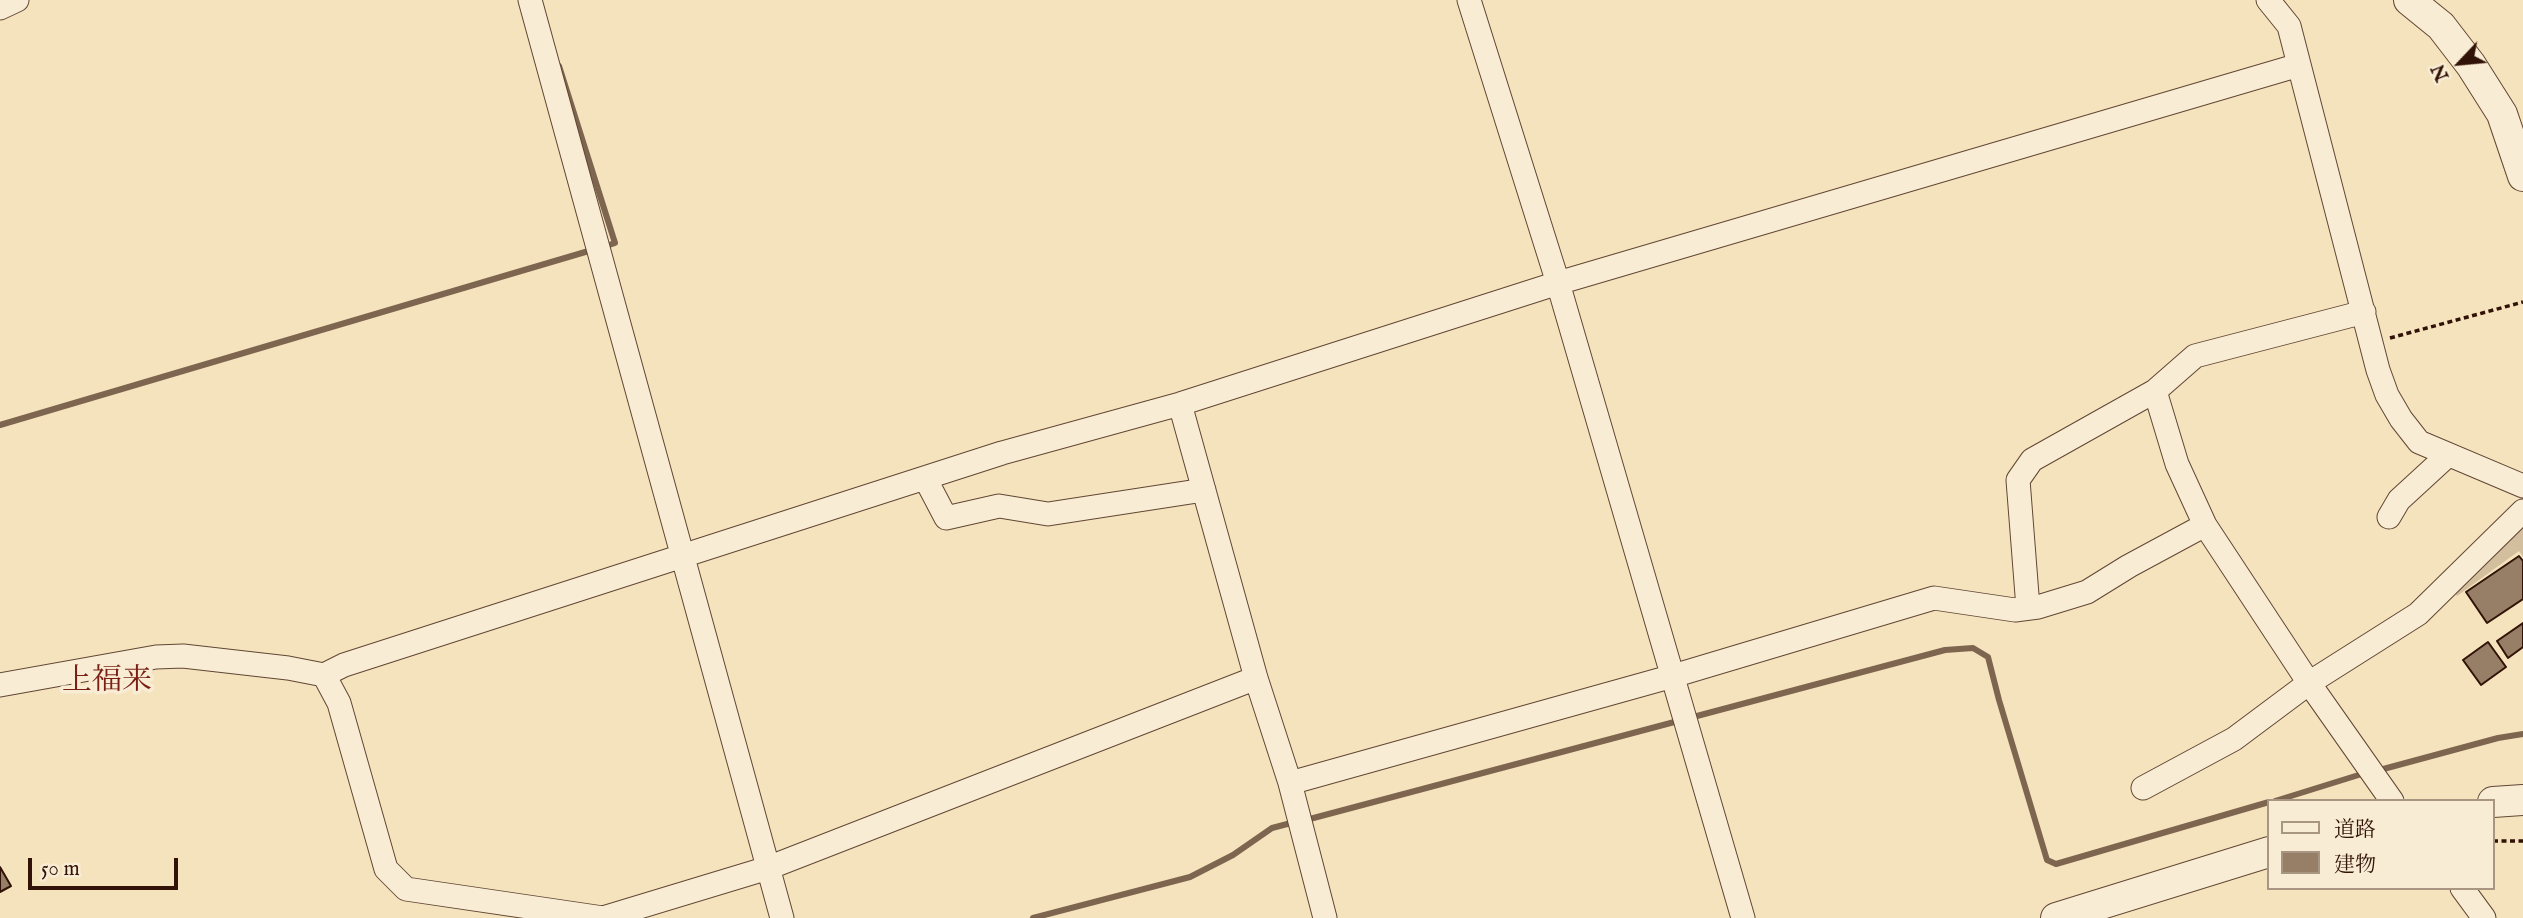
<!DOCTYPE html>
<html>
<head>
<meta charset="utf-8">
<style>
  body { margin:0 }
  #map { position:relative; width:2523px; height:918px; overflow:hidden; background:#f4e3bd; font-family:"IM FELL English","Noto Serif JP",serif }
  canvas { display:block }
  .legend { position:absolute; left:2267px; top:799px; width:228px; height:91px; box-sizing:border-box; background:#f8edd4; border:2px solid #a89582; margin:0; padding:9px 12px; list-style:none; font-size:21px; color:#311207 }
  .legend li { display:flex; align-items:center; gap:14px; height:35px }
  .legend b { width:35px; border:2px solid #a89582 }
  .north { position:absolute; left:2425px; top:28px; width:70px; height:70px; -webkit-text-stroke:5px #f8edd4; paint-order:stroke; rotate:244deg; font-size:19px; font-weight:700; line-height:28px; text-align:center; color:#311207 }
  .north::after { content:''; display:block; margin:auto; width:24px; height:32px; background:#311207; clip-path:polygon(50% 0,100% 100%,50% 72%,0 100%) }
  .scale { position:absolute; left:28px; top:858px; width:150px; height:32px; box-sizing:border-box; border:4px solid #311207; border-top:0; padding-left:9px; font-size:21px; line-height:24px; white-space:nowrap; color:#311207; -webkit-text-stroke:5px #f8edd4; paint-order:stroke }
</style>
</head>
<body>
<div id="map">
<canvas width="2523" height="918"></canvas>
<ul class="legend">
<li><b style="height:9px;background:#f8edd4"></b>道路</li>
<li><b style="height:19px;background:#967f66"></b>建物</li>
</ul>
<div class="north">N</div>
<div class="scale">50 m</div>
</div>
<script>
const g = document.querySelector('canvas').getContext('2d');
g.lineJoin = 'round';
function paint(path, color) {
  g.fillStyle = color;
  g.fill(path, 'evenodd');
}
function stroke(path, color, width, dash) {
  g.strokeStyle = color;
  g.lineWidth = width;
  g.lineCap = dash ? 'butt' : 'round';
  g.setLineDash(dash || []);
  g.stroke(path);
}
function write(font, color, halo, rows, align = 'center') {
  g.font = font + ' "IM FELL English","Noto Serif JP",serif';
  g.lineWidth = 7;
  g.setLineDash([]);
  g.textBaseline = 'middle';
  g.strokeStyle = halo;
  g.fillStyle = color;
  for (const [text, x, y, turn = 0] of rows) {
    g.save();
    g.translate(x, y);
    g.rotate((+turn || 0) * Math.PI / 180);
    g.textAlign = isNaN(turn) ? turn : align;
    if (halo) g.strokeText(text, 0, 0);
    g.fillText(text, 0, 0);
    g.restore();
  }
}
paint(new Path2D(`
  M 2523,522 L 2523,557 L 2519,551 L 2457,596 L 2451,587 Z`), '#d3bf9e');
stroke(new Path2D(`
  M 559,66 L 615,243 L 603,247
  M 0,425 L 592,250
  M 2376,771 L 2498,738 L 2523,734
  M 2275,801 L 2365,773
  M 1306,820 L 1945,650 L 1973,648 L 1988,657 L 1999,700 L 2047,860 L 2056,864 L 2269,802
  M 1033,918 L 1190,877 L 1233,855 L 1272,828 L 1295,822`), '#7e654f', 6);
const building = new Path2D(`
  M 2519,556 L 2523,561 L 2523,599 L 2487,623 L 2466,592 Z
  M 2523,623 L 2523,647 L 2508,658 L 2497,641 Z
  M 2488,642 L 2506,667 L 2481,685 L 2463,660 Z
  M 0,867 L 11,886 L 0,892 Z`);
paint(building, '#967f66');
stroke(building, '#311207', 2);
const minor = new Path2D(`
  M 530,0 L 782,918
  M 1469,0 L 1558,283 L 1743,918
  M 2268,0 L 2289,26 L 2378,370 L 2387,395 L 2401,419 L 2419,442 L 2523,486
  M 0,8 L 17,0
  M 2155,391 L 2195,356 L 2364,312
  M 1180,404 L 1256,678 L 1290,783 L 1325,918
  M 925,478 L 946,518 L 999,506 L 1048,514 L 1204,490
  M 2389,517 L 2399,500 L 2448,455
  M 2028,608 L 2018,480 L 2032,460 L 2155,391 L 2177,464 L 2205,525
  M 324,675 L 339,703 L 386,869 L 406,889 L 603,918 L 768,868 L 1256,678
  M 0,685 L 156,657 L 183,656 L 288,668 L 324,675 L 344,665 L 1002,453 L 1180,404 L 1558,283 L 2299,65
  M 1290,783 L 1673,676 L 1934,598 L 2015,610 L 2038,607 L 2087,592 L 2129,566 L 2205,525 L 2309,683 L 2392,801
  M 2143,788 L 2234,739 L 2309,683 L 2418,614 L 2523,511
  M 2462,888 L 2484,918`);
const tertiary = new Path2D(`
  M 2409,0 L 2441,26 L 2471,65 L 2502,114 L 2523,176
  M 2493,802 L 2523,800
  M 2056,918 L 2269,852`);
stroke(minor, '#624634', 25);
stroke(tertiary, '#624634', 32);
stroke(new Path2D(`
  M 2390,338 L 2523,302
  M 2493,841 L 2523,841`), '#311207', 3.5, [5, 3.5]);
stroke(minor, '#f8edd4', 23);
stroke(tertiary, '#f8edd4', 30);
write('30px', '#7a1f14', '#f8edd4', [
  ["上福来",107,683]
]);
</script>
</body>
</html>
